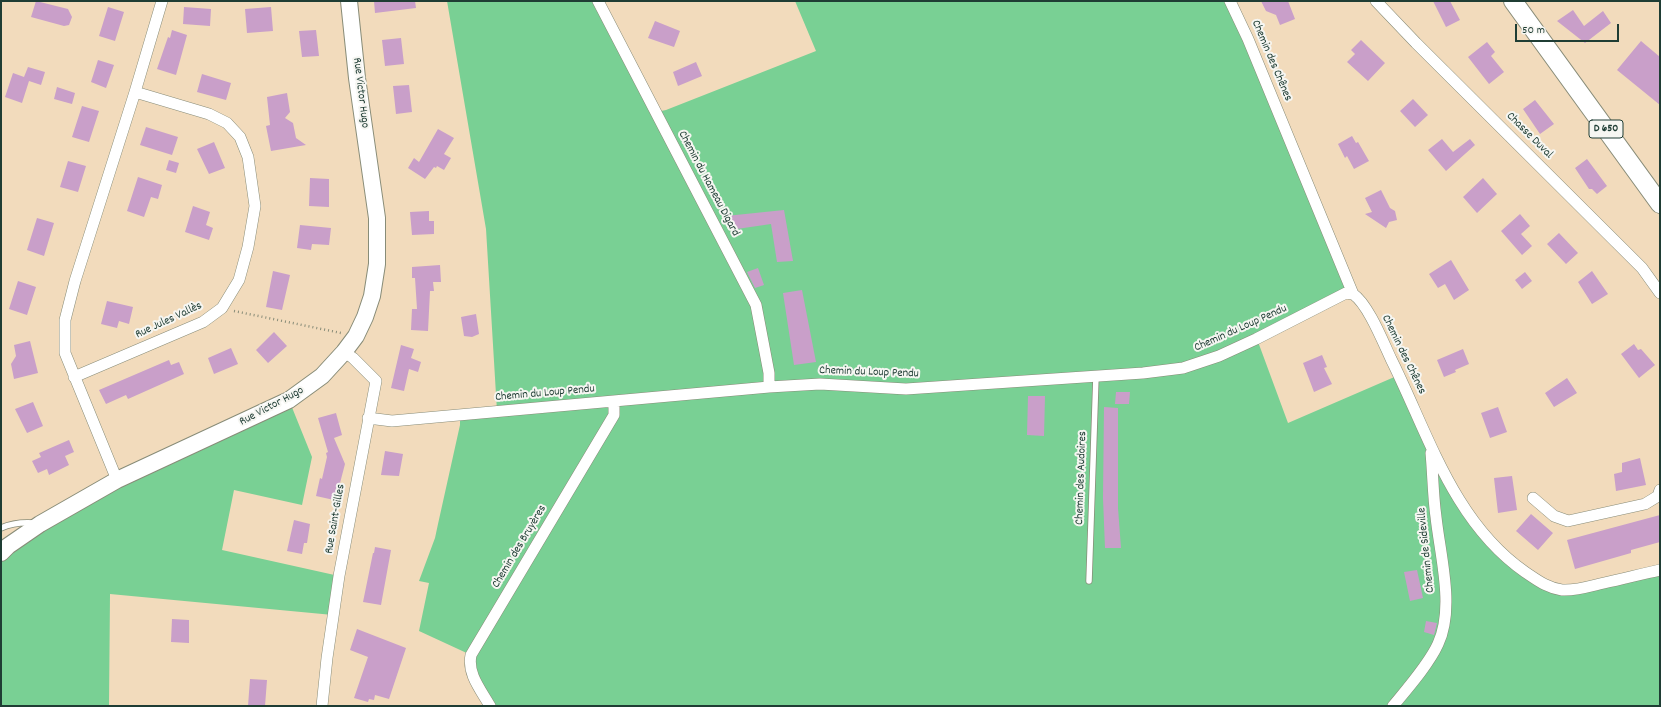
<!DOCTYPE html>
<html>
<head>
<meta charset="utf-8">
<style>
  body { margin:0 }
  #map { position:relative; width:1661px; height:707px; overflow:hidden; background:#f2dbbc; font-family:Dekko,sans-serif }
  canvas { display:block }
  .frame { position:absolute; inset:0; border:2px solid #1f3d34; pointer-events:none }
  .scale { position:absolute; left:1515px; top:24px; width:104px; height:18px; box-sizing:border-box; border:2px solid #1f3d34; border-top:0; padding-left:5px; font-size:12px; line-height:14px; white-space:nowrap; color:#1f3d34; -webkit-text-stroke:3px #f6f6f2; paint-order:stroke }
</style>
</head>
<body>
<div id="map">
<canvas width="1661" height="707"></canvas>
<div class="frame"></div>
<div class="scale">50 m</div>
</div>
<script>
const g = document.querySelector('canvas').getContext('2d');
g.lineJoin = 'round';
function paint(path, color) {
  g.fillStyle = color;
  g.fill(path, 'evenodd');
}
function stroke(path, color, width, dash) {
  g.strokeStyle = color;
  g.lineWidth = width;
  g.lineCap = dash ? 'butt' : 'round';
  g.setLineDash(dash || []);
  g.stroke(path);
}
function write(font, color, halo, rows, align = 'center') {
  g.font = font + ' Dekko,sans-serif';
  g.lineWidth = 4;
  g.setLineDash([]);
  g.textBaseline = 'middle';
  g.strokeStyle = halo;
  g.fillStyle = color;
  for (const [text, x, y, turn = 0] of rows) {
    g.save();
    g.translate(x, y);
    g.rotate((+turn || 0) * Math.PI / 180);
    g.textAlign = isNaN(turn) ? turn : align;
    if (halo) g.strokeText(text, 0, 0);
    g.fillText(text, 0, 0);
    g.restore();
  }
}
paint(new Path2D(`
  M 447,1 L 598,1 L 656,112 L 666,110 L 816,51 L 795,1 L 1230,1 L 1353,294 L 1257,339 L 1288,423 L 1399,375 L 1431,448 L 1498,549 L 1562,590 L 1660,570 L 1660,706 L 490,706 L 471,655 L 419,631 L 429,583 L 419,581 L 435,538 L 438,524 L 460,425 L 460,415 L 497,411 L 486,229 Z
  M 289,400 L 312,457 L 302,505 L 234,490 L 222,550 L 339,576 L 333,615 L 110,594 L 109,706 L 1,706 L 1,553 L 40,524 Z`), '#79d094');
paint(new Path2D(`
  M 36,1 L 68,9 L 72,17 L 69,25 L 64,26 L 31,17 Z
  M 374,1 L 415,1 L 416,8 L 375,13 Z
  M 1261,1 L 1288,1 L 1295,19 L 1280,25 L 1276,15 L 1266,11 Z
  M 1433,1 L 1450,1 L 1460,20 L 1446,27 Z
  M 108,7 L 124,12 L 115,41 L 99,36 Z
  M 184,7 L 211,9 L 210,26 L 183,24 Z
  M 271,7 L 273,31 L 247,33 L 245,9 Z
  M 1573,10 L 1584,26 L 1603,11 L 1611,23 L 1585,43 L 1557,21 Z
  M 655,21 L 680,31 L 674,47 L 648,38 Z
  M 172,30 L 187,35 L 176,75 L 157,69 L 168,37 L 170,38 Z
  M 316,30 L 319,56 L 302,57 L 299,31 Z
  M 401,38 L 404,64 L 385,66 L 382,40 Z
  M 1361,40 L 1385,63 L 1368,81 L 1347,62 L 1355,54 L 1351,50 Z
  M 1641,41 L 1660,57 L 1660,105 L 1617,70 Z
  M 1487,42 L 1495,52 L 1491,56 L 1504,72 L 1489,84 L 1468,57 Z
  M 98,60 L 114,65 L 106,88 L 91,82 Z
  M 696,62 L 702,76 L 678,86 L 673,72 Z
  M 28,67 L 45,72 L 41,85 L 29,81 L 22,103 L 5,97 L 13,73 L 24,77 Z
  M 202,74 L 231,83 L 226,100 L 197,92 Z
  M 409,85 L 412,112 L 396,114 L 393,86 Z
  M 57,87 L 75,93 L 72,104 L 54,99 Z
  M 287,93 L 290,112 L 285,118 L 293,123 L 296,138 L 306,145 L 271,151 L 266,126 L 270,125 L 267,97 Z
  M 1413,99 L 1428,115 L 1415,127 L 1400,111 Z
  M 1535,100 L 1554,124 L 1540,134 L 1523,109 Z
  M 82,106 L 99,111 L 89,142 L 72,137 Z
  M 146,127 L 178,137 L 172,155 L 140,145 Z
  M 438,129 L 454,138 L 444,154 L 451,158 L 444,170 L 437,166 L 436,168 L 434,167 L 425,179 L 408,168 L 414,158 L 419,162 Z
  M 1352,136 L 1356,143 L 1358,142 L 1369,161 L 1354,169 L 1347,156 L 1345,158 L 1338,144 Z
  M 1442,139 L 1453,152 L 1470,139 L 1475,145 L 1446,171 L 1428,150 Z
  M 214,142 L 225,168 L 209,174 L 197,149 Z
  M 1587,159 L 1607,186 L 1597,194 L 1592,189 L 1589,189 L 1575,168 Z
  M 169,160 L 179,163 L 176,173 L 166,170 Z
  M 68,161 L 86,166 L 78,192 L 60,187 Z
  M 138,177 L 162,185 L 158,199 L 151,197 L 144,217 L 127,211 Z
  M 310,178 L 329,179 L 329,207 L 309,206 Z
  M 1483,178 L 1497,194 L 1477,213 L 1463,197 Z
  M 1381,190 L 1390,208 L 1395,211 L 1397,220 L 1389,222 L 1386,228 L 1365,214 L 1372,212 L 1365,198 Z
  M 193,206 L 210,212 L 206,225 L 213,228 L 209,240 L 185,232 Z
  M 784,210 L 793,261 L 777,262 L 771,224 L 730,230 L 726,216 Z
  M 429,211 L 429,221 L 434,221 L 434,234 L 412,235 L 410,212 Z
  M 1520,214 L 1530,226 L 1521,234 L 1532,246 L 1522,255 L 1501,231 Z
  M 37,218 L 54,223 L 44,256 L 27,250 Z
  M 300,225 L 331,228 L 329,245 L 312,244 L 311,250 L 297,248 Z
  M 1559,233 L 1578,253 L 1566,264 L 1547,244 Z
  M 1451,260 L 1469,290 L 1454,300 L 1445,284 L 1438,288 L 1429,274 Z
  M 440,265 L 441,282 L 433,282 L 434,291 L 430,291 L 428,331 L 411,330 L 412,309 L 417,309 L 415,278 L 412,278 L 412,267 Z
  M 758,268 L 764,285 L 755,288 L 747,272 Z
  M 273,271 L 290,275 L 282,310 L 266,307 Z
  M 1592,271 L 1608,294 L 1592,304 L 1578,282 Z
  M 1525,272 L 1532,281 L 1522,289 L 1515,280 Z
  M 18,281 L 36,287 L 27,315 L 9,309 Z
  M 802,290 L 816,362 L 794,365 L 783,293 Z
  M 107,301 L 133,307 L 129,324 L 119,321 L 117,328 L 101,324 Z
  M 476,314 L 479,334 L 472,337 L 464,336 L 461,317 Z
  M 274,332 L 287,346 L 268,363 L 256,350 Z
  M 30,341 L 38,373 L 14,379 L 11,364 L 16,356 L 14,345 Z
  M 1634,344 L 1638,350 L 1641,349 L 1655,365 L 1639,378 L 1621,354 Z
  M 401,345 L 414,349 L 411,358 L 421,362 L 418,372 L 409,369 L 404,391 L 391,388 Z
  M 231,348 L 238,364 L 214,374 L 208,358 Z
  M 1463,349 L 1469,364 L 1455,370 L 1456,372 L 1444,377 L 1437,360 Z
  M 1322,355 L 1327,367 L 1324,368 L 1332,384 L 1314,392 L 1303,363 Z
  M 169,360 L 171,365 L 179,362 L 184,374 L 128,399 L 126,395 L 106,404 L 99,390 Z
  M 1567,378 L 1577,393 L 1554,407 L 1545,393 Z
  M 1116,392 L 1130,392 L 1129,404 L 1115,404 Z
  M 1028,396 L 1045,396 L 1044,436 L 1027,435 Z
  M 33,402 L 43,426 L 27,433 L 15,409 Z
  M 1104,407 L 1118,408 L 1118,508 L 1121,548 L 1105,548 L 1103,498 Z
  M 1498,407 L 1507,432 L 1490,438 L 1481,413 Z
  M 336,413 L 342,435 L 334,438 L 345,464 L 340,483 L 338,483 L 334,500 L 316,496 L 320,478 L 322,479 L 327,457 L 326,453 L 328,452 L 318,418 Z
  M 69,440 L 74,452 L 65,456 L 69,465 L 49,475 L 47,469 L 38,473 L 32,461 L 41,457 L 39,453 Z
  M 385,451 L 403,454 L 399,476 L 381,475 Z
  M 1640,458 L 1646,485 L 1616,491 L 1614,474 L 1622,472 L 1622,463 Z
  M 1512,476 L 1517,510 L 1498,513 L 1494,478 Z
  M 1531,514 L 1553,533 L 1538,550 L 1516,531 Z
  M 1660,515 L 1660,542 L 1631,550 L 1631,553 L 1575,569 L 1567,540 Z
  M 294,520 L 310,524 L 307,543 L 304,543 L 302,554 L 287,551 Z
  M 375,547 L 391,550 L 381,605 L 363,602 L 373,553 L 374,553 Z
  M 1417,570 L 1423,598 L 1410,601 L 1404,572 Z
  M 172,619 L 189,620 L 189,643 L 171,642 Z
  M 1426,621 L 1437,623 L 1434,635 L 1424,632 Z
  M 357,629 L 406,648 L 389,699 L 375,695 L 374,700 L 369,699 L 368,702 L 354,698 L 368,657 L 350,650 Z
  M 250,679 L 267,680 L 265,706 L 248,706 Z`), '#c99fc9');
const lane = new Path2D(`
  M 1,528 C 12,523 23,522 35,523
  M 1089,581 L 1096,376`);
const street = new Path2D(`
  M 598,1 L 756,305 L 769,373 L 769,387
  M 1230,1 L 1248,39 L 1353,294 C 1368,304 1383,342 1391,359 C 1428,433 1453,522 1525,572 C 1537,580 1547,588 1562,590 C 1576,591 1591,586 1604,583 C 1623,579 1641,574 1660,570
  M 1376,1 L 1416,43 L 1642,268 L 1660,293
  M 74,377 L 203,322 L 222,308 L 239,280 L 248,247 L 255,206 L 248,157 L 240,137 L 227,123 L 209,114 L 135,92
  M 368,418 L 392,421 L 769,387 L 820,384 L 906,389 L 1143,373 L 1183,368 L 1219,356 L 1256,339 L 1346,293 L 1353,294
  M 117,480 L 65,353 L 65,320 L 75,281 L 135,92 L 162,1
  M 1533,498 L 1554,516 L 1568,521 L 1645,504 L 1658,496 L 1660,490
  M 322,706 L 327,658 L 339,576 L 376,381 L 353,358 L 344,352
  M 490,706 C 481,690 467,674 471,655 L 614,415 L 614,401
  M 1393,706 C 1407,689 1429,664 1438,644 C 1455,608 1440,555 1436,517 C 1433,496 1433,474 1431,453`);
const secondary = new Path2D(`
  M 1,553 L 8,546 L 40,524 L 117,480 L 289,400 L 322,376 L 344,352 L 356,336 L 365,317 L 372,296 L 377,264 L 377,218 L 357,78 L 349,1`);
const primary = new Path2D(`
  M 1513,1 L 1660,204`);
stroke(lane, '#888c78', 7);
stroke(street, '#888c78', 12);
stroke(secondary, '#888c78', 18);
stroke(primary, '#888c78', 20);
stroke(new Path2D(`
  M 234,311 L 341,333`), '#888c78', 2.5, [1, 3]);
stroke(lane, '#fff', 5.5);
stroke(street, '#fff', 11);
stroke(secondary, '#fff', 16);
stroke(primary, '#fff', 18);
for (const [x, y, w] of [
  [1606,129,34]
]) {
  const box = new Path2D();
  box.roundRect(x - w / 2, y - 9, w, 18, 3);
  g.fillStyle = '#f6f6f2';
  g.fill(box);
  stroke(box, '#1f3d34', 1);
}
write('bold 11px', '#1f3d34', null, [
  ["D 650",1606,129]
]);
write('12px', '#1f3d34', '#f6f6f2', [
  ["Chemin des Chênes",1271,61,67],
  ["Rue Victor Hugo",360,93,83],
  ["Chasse Duval",1529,136,45],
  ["Chemin du Hameau Digard",708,184,62],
  ["Rue Jules Vallès",169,321,-25],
  ["Chemin du Loup Pendu",1241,329,-24],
  ["Chemin des Chênes",1403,355,64],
  ["Chemin du Loup Pendu",869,373,2],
  ["Chemin du Loup Pendu",545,394,-5],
  ["Rue Victor Hugo",272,407,-28],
  ["Chemin des Audoires",1082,478,-88],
  ["Rue Saint-Gilles",336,519,-80],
  ["Chemin des Bruyères",520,547,-59],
  ["Chemin de Sideville",1427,550,-96]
]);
</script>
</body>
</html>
